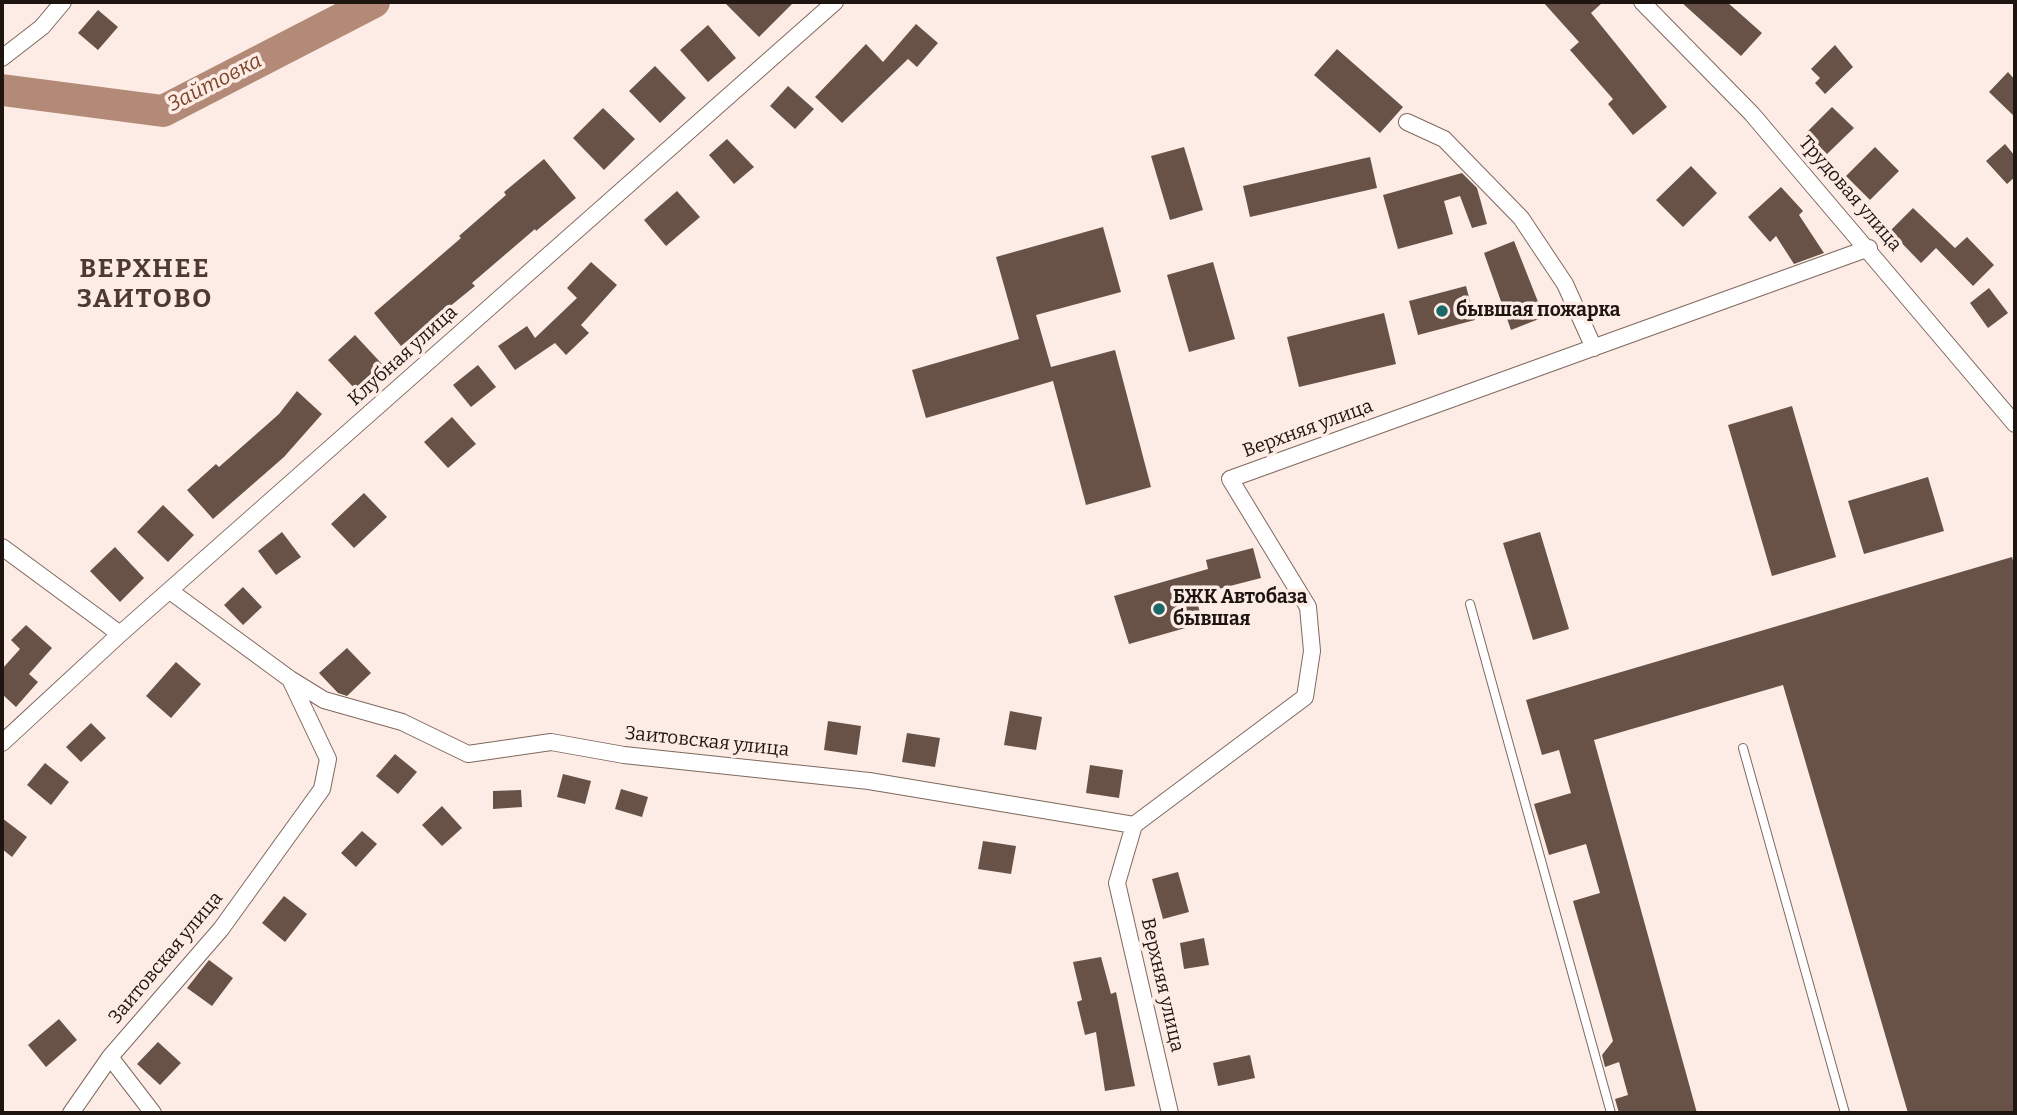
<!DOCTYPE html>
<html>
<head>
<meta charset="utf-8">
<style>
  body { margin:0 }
  #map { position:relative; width:2017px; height:1115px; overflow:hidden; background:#fcece5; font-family:Bitter,serif }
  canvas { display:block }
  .frame { position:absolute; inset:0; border:4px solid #1e1511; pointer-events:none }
</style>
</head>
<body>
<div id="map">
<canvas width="2017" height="1115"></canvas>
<div class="frame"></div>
</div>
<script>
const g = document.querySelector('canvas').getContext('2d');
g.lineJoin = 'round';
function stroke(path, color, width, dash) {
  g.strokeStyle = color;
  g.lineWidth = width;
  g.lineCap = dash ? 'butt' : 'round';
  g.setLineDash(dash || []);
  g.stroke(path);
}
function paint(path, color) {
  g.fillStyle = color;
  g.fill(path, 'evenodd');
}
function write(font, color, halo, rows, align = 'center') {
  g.font = font + ' Bitter,serif';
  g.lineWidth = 7;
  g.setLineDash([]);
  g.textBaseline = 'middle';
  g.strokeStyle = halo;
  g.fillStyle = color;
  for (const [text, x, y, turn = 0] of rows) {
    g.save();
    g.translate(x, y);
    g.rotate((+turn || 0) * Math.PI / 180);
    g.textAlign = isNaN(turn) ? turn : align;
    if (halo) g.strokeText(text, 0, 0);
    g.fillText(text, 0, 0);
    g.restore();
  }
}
stroke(new Path2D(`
  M 2,90 L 163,111 L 374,2`), '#b38a77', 32);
paint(new Path2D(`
  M 724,2 L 794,2 L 759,37 Z
  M 1543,2 L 1603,2 L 1591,13 L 1667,107 L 1633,135 L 1608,104 L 1613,99 L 1570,50 L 1579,42 Z
  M 1681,2 L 1727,2 L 1762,33 L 1741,56 Z
  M 98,10 L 118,27 L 98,50 L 78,33 Z
  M 916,24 L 938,43 L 917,67 L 908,59 L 842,123 L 815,97 L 866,44 L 883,62 Z
  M 708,25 L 736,58 L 708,82 L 680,50 Z
  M 1835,45 L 1853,67 L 1825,94 L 1815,83 L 1820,78 L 1811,69 Z
  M 1337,49 L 1403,107 L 1380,133 L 1314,75 Z
  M 655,66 L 686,98 L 660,123 L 629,91 Z
  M 2008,72 L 2015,80 L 2015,117 L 1989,92 Z
  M 788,86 L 814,109 L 795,129 L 770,106 Z
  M 1832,107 L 1854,128 L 1827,154 L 1806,133 Z
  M 603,108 L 635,139 L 604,170 L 573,138 Z
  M 727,139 L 754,167 L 734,184 L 709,155 Z
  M 2005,144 L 2015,156 L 2015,177 L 2007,184 L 1986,161 Z
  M 1184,147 L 1203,210 L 1170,220 L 1151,156 Z
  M 1875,147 L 1899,171 L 1870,200 L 1846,176 Z
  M 1370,157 L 1377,188 L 1250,217 L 1243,186 Z
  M 544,159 L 576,198 L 536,231 L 535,229 L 472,283 L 475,286 L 401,346 L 374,313 L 461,238 L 459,236 L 506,195 L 504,192 Z
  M 1691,166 L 1717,193 L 1683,227 L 1656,200 Z
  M 1462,173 L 1477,188 L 1487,224 L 1472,228 L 1460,196 L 1444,201 L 1453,234 L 1398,249 L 1383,195 Z
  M 1781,187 L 1803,211 L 1799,215 L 1824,253 L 1794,264 L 1776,236 L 1770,242 L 1748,217 Z
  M 677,191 L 700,217 L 666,246 L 644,220 Z
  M 1913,208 L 1955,248 L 1967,237 L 1994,265 L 1973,286 L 1936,248 L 1921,263 L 1890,231 Z
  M 1103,227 L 1121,292 L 1036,315 L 1051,367 L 1115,350 L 1151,487 L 1086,505 L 1053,381 L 926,418 L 912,370 L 1019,339 L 996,257 Z
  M 1514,241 L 1544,317 L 1511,330 L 1484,253 Z
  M 591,262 L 617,285 L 581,325 L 589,333 L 566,355 L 555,343 L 515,370 L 498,346 L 527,326 L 535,338 L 577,298 L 567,288 Z
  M 1213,262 L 1235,339 L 1189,352 L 1167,275 Z
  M 1466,286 L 1475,320 L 1418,335 L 1409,301 Z
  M 1989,288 L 2008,313 L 1988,328 L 1970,303 Z
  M 1384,313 L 1396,364 L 1299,387 L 1287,337 Z
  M 355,335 L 382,364 L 355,389 L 328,360 Z
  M 478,365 L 496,387 L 471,407 L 453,385 Z
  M 297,391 L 322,414 L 284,457 L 213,519 L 187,490 L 216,464 L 219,467 L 279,414 Z
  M 1792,406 L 1836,557 L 1772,576 L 1728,425 Z
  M 452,417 L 476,444 L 448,468 L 424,442 Z
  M 1928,477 L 1944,531 L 1864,554 L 1848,501 Z
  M 364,493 L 387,517 L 354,548 L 331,524 Z
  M 163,505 L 194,535 L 168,562 L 137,532 Z
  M 282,532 L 301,557 L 276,575 L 258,551 Z
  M 1540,532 L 1569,629 L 1533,640 L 1503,543 Z
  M 115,547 L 144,578 L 120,602 L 90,571 Z
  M 1253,548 L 1261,578 L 1195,595 L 1203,623 L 1129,644 L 1114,596 L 1208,569 L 1206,560 Z
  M 2012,557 L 2015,568 L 2015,1113 L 1908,1113 L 1783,685 L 1594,740 L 1697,1113 L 1619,1113 L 1615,1099 L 1628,1095 L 1619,1062 L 1605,1067 L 1602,1055 L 1613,1041 L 1573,901 L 1600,893 L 1586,844 L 1549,855 L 1534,804 L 1571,793 L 1559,750 L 1542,755 L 1526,700 Z
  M 243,587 L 262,607 L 243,625 L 224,605 Z
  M 26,625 L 52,648 L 29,674 L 38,682 L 16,707 L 2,694 L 2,669 L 20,649 L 11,640 Z
  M 347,648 L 371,673 L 347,696 L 338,693 L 319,673 Z
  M 176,662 L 201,684 L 171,718 L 146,696 Z
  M 1010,711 L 1042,717 L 1036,750 L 1004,745 Z
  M 828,721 L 861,726 L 857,755 L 824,750 Z
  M 91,723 L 106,738 L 81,762 L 66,747 Z
  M 907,733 L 940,738 L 935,767 L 902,762 Z
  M 395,754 L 417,772 L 398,794 L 376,776 Z
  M 45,763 L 69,782 L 51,805 L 27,785 Z
  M 1090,765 L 1123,770 L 1119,798 L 1086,793 Z
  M 563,774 L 591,781 L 585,804 L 557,797 Z
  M 621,789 L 648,797 L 642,817 L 615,809 Z
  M 521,790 L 522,807 L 493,809 L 493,791 Z
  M 442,806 L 462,828 L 442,846 L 422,825 Z
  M 2,818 L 27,837 L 12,857 L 2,849 Z
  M 362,831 L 377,844 L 356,867 L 341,853 Z
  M 983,841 L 1016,846 L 1011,874 L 978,869 Z
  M 1178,872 L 1189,912 L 1163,919 L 1152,879 Z
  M 284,896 L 307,914 L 285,942 L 262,923 Z
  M 1204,938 L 1209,965 L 1184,969 L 1180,943 Z
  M 1101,957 L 1111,994 L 1116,992 L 1135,1086 L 1105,1091 L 1096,1032 L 1085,1035 L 1077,1002 L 1082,1000 L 1073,962 Z
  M 209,960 L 233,978 L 212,1006 L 187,988 Z
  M 59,1019 L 77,1040 L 46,1067 L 28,1045 Z
  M 158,1042 L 181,1063 L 160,1085 L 137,1064 Z
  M 1250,1055 L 1255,1078 L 1218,1086 L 1213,1063 Z`), '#685248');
const lane = new Path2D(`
  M 1470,604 L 1611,1113
  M 1743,748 L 1845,1113`);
const street = new Path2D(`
  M 1642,2 L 1752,114 L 2015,424
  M 2,58 L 42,27 L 63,2
  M 1407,122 L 1444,139 L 1521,218 L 1565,284 L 1594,348
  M 2,547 L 120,634
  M 290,679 L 324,700 L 402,722 L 468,754 L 551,742 L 624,755 L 869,781 L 1134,825
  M 2,743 L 120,634 L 835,2
  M 110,1057 L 153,1113
  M 71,1113 L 110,1057 L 221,929 L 322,789 L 328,759 L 290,679 L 170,591
  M 1170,1113 L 1117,883 L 1134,825 L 1305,697 L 1312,651 L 1308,607 L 1230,479 L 1869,248`);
stroke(lane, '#7f685e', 10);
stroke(street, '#7f685e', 18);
stroke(lane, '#fff', 8);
stroke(street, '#fff', 16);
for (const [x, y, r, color] of [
  [1442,311,7,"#1b6869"],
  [1159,609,7,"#1b6869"]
]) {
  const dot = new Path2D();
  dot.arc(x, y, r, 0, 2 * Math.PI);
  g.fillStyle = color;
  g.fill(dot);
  stroke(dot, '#fcece5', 2.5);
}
write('19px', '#1e1511', '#fcece5', [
  ["Трудовая улица",1850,194,49],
  ["Клубная улица",403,356,-42],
  ["Верхняя улица",1308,429,-20],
  ["Заитовская улица",707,742,6],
  ["Заитовская улица",166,958,-50],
  ["Верхняя улица",1162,985,77]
]);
write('bold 19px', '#1e1511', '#fcece5', [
  ["бывшая пожарка",1456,311],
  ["БЖК Автобаза",1173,598],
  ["бывшая",1173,620]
], 'left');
write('italic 21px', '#7c4428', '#fcece5', [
  ["Зайтовка",215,83,-27]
]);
g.letterSpacing = '2px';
write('bold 26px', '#4e3930', '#fcece5', [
  ["ВЕРХНЕЕ",145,270],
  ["ЗАИТОВО",145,300]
]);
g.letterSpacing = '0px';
</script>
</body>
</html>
